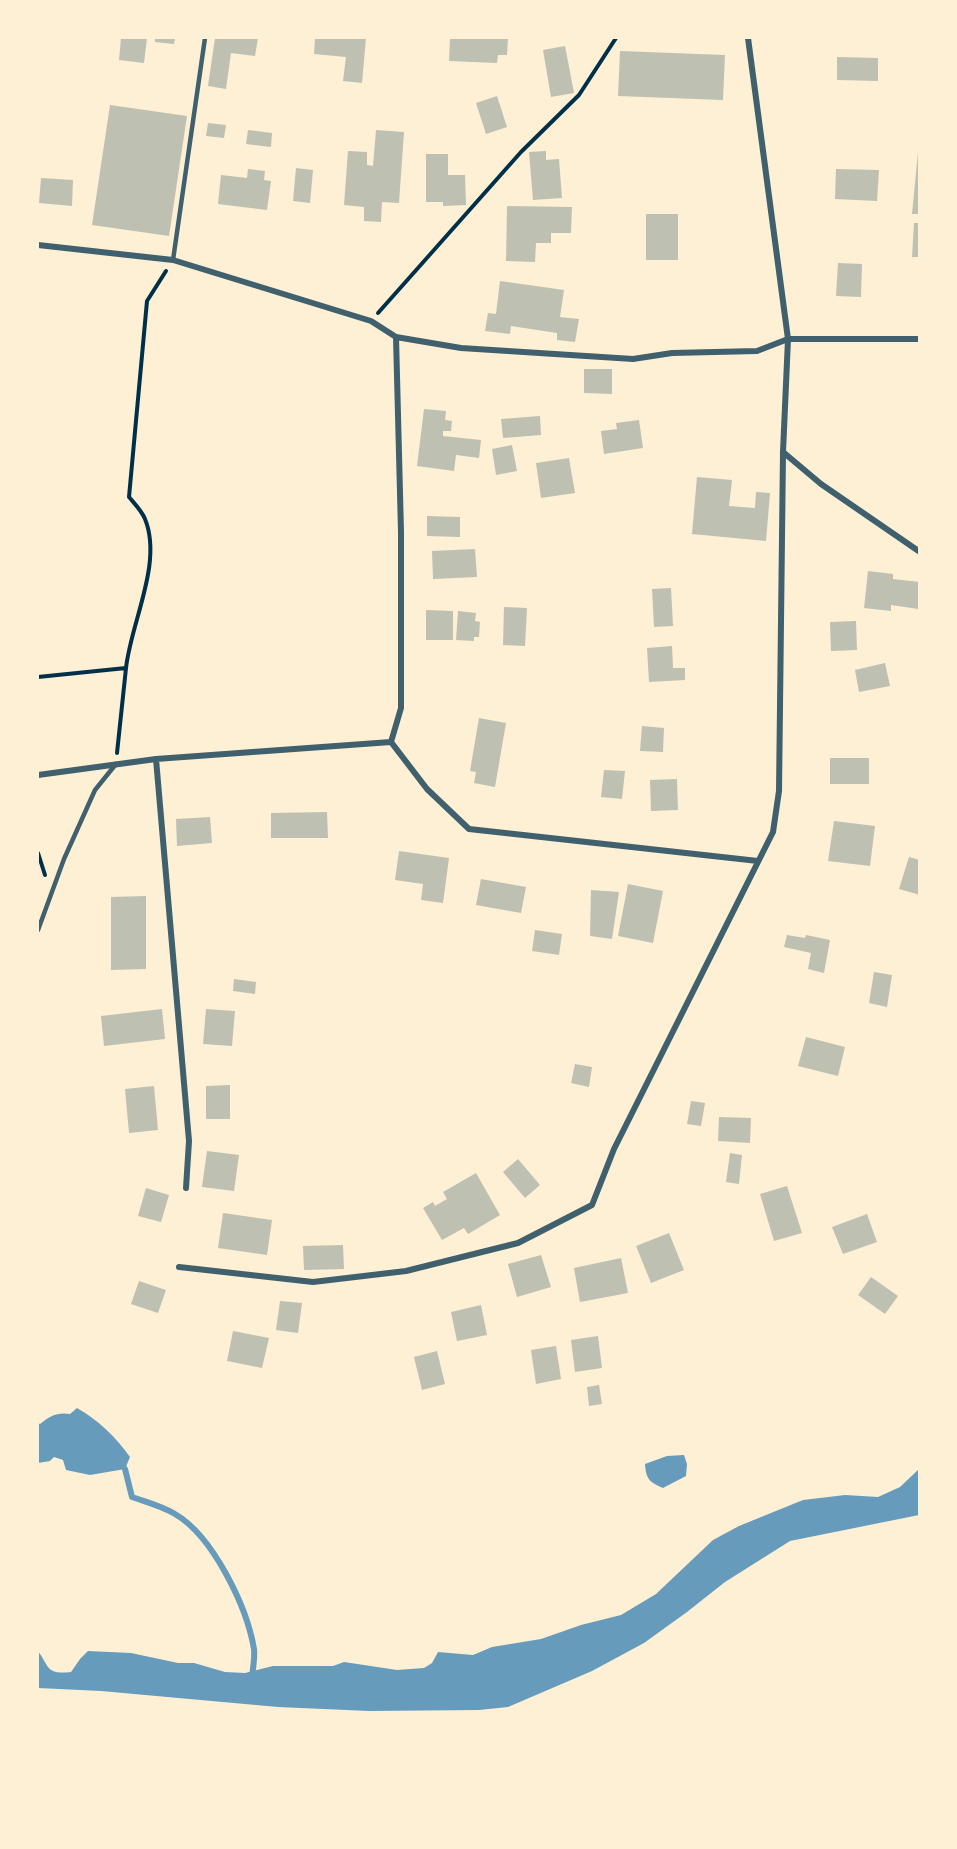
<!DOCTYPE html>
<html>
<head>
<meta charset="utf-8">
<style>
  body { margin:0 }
  #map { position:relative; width:957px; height:1849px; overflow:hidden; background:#fdf0d5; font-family:"Golos Text",sans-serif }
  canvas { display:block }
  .frame { position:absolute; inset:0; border:39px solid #fdf0d5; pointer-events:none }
</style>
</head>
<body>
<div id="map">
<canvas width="957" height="1849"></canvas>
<div class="frame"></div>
</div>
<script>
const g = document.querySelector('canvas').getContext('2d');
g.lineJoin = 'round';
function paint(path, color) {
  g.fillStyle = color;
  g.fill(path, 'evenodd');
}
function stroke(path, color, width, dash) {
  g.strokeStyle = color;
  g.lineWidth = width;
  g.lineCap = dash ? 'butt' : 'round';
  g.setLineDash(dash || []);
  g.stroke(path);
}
paint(new Path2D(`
  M 77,1408 C 97,1419 117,1438 130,1457 L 125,1469 L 90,1475 L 66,1470 L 63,1460 L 54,1457 L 50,1461 L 38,1463 L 38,1423 L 40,1424 C 50,1416 57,1412 70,1414 Z
  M 684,1455 L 687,1464 L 686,1476 L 663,1488 C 650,1482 646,1480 645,1464 L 667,1456 Z
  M 919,1469 L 919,1515 L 790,1541 L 725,1582 L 687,1612 L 644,1643 L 592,1671 L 508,1707 L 479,1710 L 369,1711 L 278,1707 L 101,1691 L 38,1688 L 38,1651 C 49,1666 46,1675 71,1672 L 80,1659 L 88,1651 L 131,1653 L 178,1663 L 194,1663 L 225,1672 L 245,1673 L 273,1666 L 333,1666 L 344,1662 L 397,1670 L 424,1668 L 432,1663 L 438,1652 L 473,1655 L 492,1647 L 541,1639 L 581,1625 L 621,1615 L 656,1594 L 713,1540 L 739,1526 L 803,1500 L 845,1495 L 878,1497 L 900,1487 Z`), '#669bbc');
stroke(new Path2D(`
  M 125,1469 L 132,1497 C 146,1502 162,1506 175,1514 C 213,1536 247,1607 254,1649 C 255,1658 253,1668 252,1677`), '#669bbc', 6);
paint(new Path2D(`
  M 121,38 L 147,38 L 144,63 L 119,60 Z
  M 155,38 L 175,38 L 174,44 L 155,42 Z
  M 215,38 L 258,38 L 255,56 L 231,53 L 226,89 L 208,86 Z
  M 315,38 L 366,38 L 362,83 L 343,81 L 346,57 L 314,54 Z
  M 450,38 L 508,38 L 507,55 L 498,55 L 497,63 L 449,61 Z
  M 565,46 L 574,93 L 551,97 L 543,50 Z
  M 620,51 L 725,55 L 723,100 L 618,96 Z
  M 837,57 L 878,58 L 878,81 L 837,80 Z
  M 497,96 L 507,127 L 486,134 L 476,103 Z
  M 110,105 L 187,116 L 169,236 L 92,225 Z
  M 208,123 L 226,125 L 224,138 L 206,136 Z
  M 248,130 L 272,133 L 271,147 L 246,144 Z
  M 376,130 L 404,132 L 399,203 L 382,202 L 381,222 L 364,221 L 364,207 L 344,205 L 348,151 L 367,152 L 367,165 L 373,166 Z
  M 546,151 L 546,160 L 559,159 L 562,198 L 533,200 L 529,152 Z
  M 918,152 L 920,152 L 920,214 L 912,214 Z
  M 426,154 L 448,154 L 448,175 L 465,175 L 466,205 L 443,206 L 443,202 L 426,202 Z
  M 296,168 L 313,170 L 310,203 L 293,201 Z
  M 248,169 L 265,171 L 264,180 L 271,181 L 267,210 L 218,204 L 221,175 L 247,178 Z
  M 836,169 L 879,170 L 877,201 L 835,199 Z
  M 41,178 L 73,180 L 72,206 L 39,203 Z
  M 507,206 L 572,207 L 571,233 L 551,233 L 551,243 L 536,243 L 535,262 L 506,261 Z
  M 646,214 L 678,214 L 678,260 L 646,260 Z
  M 914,223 L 920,223 L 920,257 L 912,257 Z
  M 838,263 L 862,264 L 861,297 L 836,296 Z
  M 500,281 L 564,290 L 560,317 L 579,319 L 575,342 L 557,340 L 557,333 L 511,326 L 510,334 L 485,331 L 488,313 L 496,314 Z
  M 584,369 L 612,369 L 612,394 L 584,393 Z
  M 424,409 L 446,411 L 445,420 L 452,421 L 451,431 L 443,431 L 443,436 L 481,440 L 479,458 L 456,455 L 454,471 L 417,466 Z
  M 540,416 L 541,435 L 503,438 L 501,419 Z
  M 639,420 L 643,448 L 604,454 L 601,431 L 617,429 L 616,423 Z
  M 512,445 L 517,471 L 496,475 L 492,449 Z
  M 569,458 L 575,493 L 541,498 L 536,463 Z
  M 697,477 L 732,480 L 729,506 L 755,508 L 756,492 L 770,493 L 766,541 L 692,534 Z
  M 427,516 L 460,517 L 460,537 L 427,536 Z
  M 475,549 L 477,577 L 433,579 L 432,551 Z
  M 868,571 L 893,574 L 893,579 L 920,582 L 918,609 L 891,605 L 891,611 L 864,608 Z
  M 671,588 L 673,626 L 654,627 L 652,589 Z
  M 504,607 L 527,608 L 525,646 L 503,645 Z
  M 426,610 L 453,611 L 453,640 L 426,640 Z
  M 458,611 L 476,613 L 475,621 L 480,622 L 479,637 L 474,637 L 474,641 L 456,640 Z
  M 856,621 L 857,650 L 831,651 L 830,622 Z
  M 672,646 L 673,668 L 685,668 L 685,680 L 649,682 L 647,648 Z
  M 885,663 L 890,686 L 859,692 L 855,670 Z
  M 479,718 L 506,723 L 495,787 L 474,783 L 476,772 L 470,771 Z
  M 642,726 L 664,728 L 663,752 L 640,751 Z
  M 830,758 L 869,758 L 869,784 L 830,784 Z
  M 604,770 L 625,771 L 622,799 L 601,797 Z
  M 677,779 L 678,810 L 651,811 L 650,780 Z
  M 327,812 L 328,838 L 271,838 L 271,813 Z
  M 210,817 L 212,843 L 177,846 L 176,819 Z
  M 834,821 L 875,826 L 870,866 L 828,861 Z
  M 399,851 L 449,858 L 443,903 L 421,900 L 423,884 L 395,880 Z
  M 909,857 L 920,860 L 920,895 L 899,889 Z
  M 481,879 L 526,887 L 521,913 L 476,905 Z
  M 628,884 L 663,891 L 653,943 L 618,936 Z
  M 591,890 L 619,892 L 612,939 L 590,936 Z
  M 146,896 L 146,969 L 111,970 L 111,897 Z
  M 535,930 L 562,934 L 559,955 L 532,951 Z
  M 787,935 L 805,938 L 806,935 L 830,940 L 824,973 L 808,969 L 811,953 L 784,947 Z
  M 874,972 L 892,975 L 887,1007 L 869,1003 Z
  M 234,979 L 256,982 L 255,994 L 233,991 Z
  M 162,1009 L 165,1039 L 104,1046 L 101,1016 Z
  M 206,1009 L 235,1011 L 232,1046 L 203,1044 Z
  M 806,1037 L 845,1047 L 838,1076 L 798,1066 Z
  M 575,1064 L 592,1067 L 589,1087 L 571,1083 Z
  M 230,1085 L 230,1119 L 206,1119 L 206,1086 Z
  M 154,1086 L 158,1130 L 129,1133 L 125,1089 Z
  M 691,1101 L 705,1103 L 701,1126 L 687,1124 Z
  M 719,1117 L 751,1118 L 750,1143 L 718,1141 Z
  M 207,1151 L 239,1155 L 234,1191 L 202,1187 Z
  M 730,1153 L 742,1155 L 739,1184 L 726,1182 Z
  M 518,1159 L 540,1185 L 525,1198 L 503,1172 Z
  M 476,1173 L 500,1215 L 468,1234 L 464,1228 L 442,1240 L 423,1208 L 433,1202 L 435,1206 L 447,1199 L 443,1192 Z
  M 787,1186 L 802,1233 L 774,1241 L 760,1194 Z
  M 146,1188 L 169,1195 L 161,1222 L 138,1216 Z
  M 223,1213 L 272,1220 L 267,1255 L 218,1248 Z
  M 867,1214 L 877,1242 L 843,1254 L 832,1227 Z
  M 669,1233 L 684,1270 L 651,1283 L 636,1246 Z
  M 343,1245 L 344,1269 L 304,1270 L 303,1246 Z
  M 541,1255 L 551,1287 L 517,1297 L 508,1264 Z
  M 621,1258 L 628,1293 L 580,1302 L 574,1268 Z
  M 871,1277 L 898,1296 L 885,1314 L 858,1295 Z
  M 139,1281 L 166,1290 L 158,1313 L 131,1304 Z
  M 280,1301 L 302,1303 L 298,1333 L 276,1330 Z
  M 481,1305 L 487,1335 L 457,1341 L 451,1312 Z
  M 233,1331 L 269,1338 L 262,1368 L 227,1361 Z
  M 598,1336 L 602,1368 L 575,1372 L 571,1340 Z
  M 556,1346 L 561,1379 L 536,1384 L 531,1350 Z
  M 437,1351 L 445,1384 L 422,1390 L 414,1357 Z
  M 599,1385 L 602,1404 L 589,1406 L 587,1387 Z`), '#bec0b2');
stroke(new Path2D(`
  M 378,313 L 521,152 L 579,95 L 616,38
  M 38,677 L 126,668 C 131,622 163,563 145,519 C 142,511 134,503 129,497 L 147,301 L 166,271
  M 117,753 L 126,668
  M 38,853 L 45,875`), '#003049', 4);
stroke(new Path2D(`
  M 173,260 L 205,38
  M 38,930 L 64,859 L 95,790 L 116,764`), '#3f606c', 4.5);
stroke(new Path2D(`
  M 38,245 L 173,260 L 371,321 L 396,337 L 461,348 L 633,359 L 672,353 L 757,351 L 788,339 L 920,339
  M 396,337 L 401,532 L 401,708 L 391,742 L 427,789 L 469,829 L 758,861
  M 783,452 L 821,484 L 920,552
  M 156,759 L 189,1141 L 186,1188
  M 38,775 L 156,759 L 391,742
  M 179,1267 L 313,1282 L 406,1271 L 518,1243 L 592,1205 L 614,1149 L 773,832 L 779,791 L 783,452 L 788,339 L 748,38`), '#3f606c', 6);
</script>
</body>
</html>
